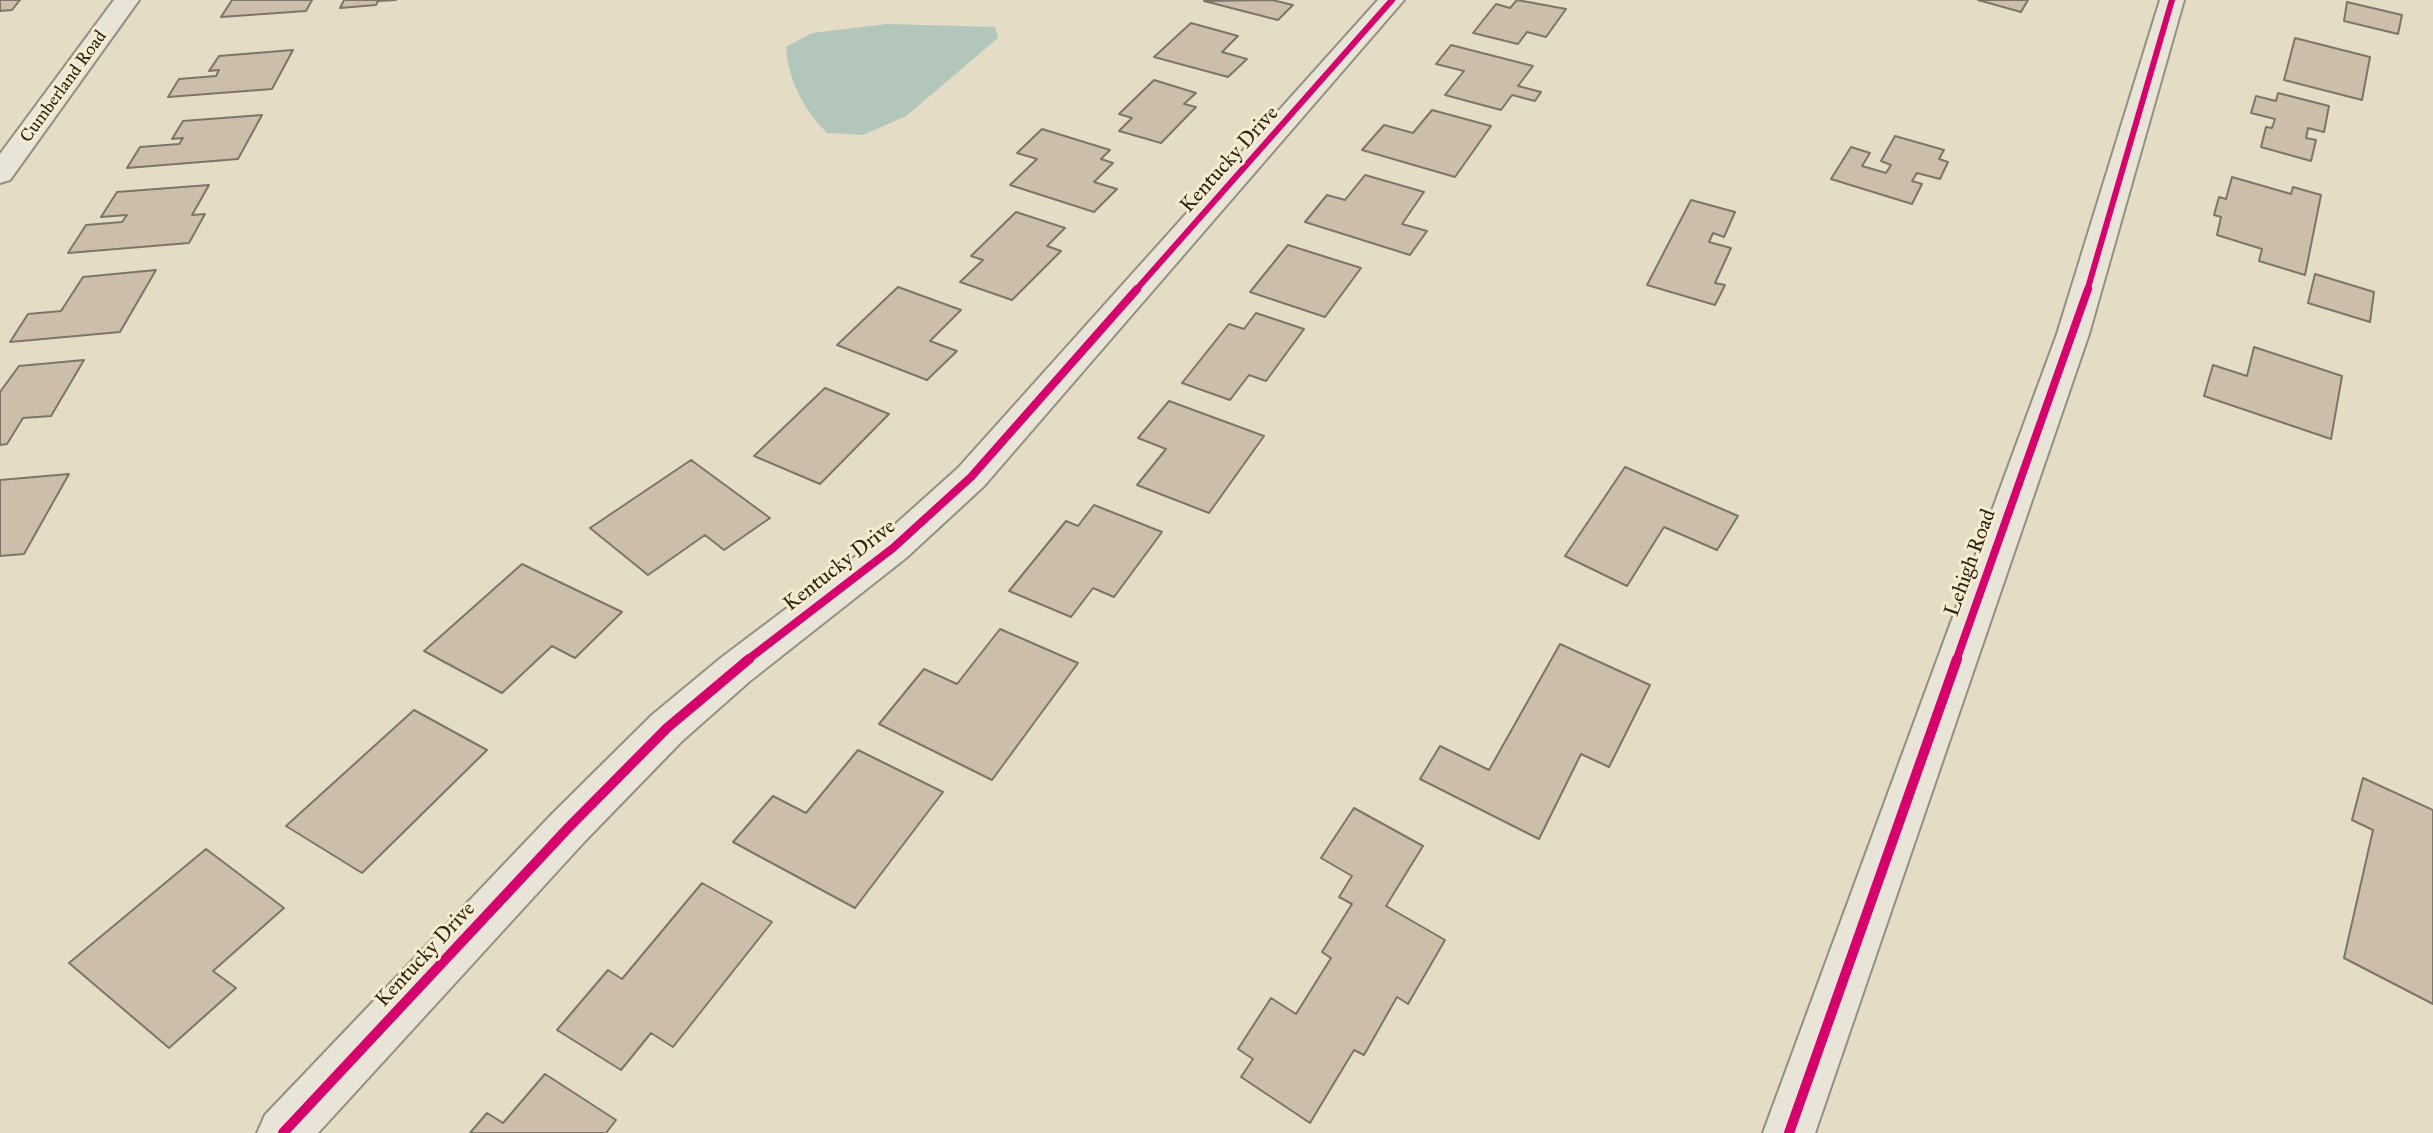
<!DOCTYPE html>
<html>
<head>
<meta charset="utf-8">
<style>
  body { margin:0 }
  canvas { display:block; background:#e4dcc4 }
</style>
</head>
<body>
<canvas width="2433" height="1133"></canvas>
<script>
const g = document.querySelector('canvas').getContext('2d');
g.lineJoin = 'round';
function paint(path, color) {
  g.fillStyle = color;
  g.fill(path, 'evenodd');
}
function stroke(path, color, width, dash) {
  g.strokeStyle = color;
  g.lineWidth = width;
  g.lineCap = dash ? 'butt' : 'round';
  g.setLineDash(dash || []);
  g.stroke(path);
}
function write(font, color, halo, rows, align = 'center') {
  g.font = font + ' "IM FELL Great Primer",serif';
  g.lineWidth = 6;
  g.setLineDash([]);
  g.textBaseline = 'middle';
  g.strokeStyle = halo;
  g.fillStyle = color;
  for (const [text, x, y, turn = 0] of rows) {
    g.save();
    g.translate(x, y);
    g.rotate((+turn || 0) * Math.PI / 180);
    g.textAlign = isNaN(turn) ? turn : align;
    if (halo) g.strokeText(text, 0, 0);
    g.fillText(text, 0, 0);
    g.restore();
  }
}
paint(new Path2D(`
  M 887,24 L 995,27 L 998,38 L 906,116 L 863,135 L 827,133 C 804,110 788,80 786,47 L 812,33 Z`), '#b3c6bc');
const building = new Path2D(`
  M 0,0 L 20,0 L 12,10 L 0,11 Z
  M 232,0 L 312,0 L 306,11 L 221,17 Z
  M 344,0 L 396,0 L 378,1 L 376,5 L 340,8 Z
  M 1272,0 L 1293,5 L 1278,20 L 1204,1 Z
  M 1517,0 L 1566,9 L 1546,37 L 1527,32 L 1518,44 L 1473,33 L 1496,4 L 1510,8 Z
  M 1978,0 L 2028,0 L 2021,12 Z
  M 2347,2 L 2402,15 L 2398,34 L 2344,21 Z
  M 1191,23 L 1238,36 L 1222,52 L 1247,59 L 1228,77 L 1154,57 Z
  M 2295,38 L 2370,57 L 2362,100 L 2284,80 Z
  M 1451,45 L 1533,66 L 1518,86 L 1541,92 L 1535,101 L 1512,95 L 1501,110 L 1445,95 L 1464,71 L 1436,64 Z
  M 293,50 L 272,89 L 168,97 L 179,79 L 216,76 L 219,70 L 209,71 L 219,56 Z
  M 1154,80 L 1196,93 L 1184,104 L 1196,107 L 1161,143 L 1119,131 L 1132,118 L 1119,114 Z
  M 2278,93 L 2329,106 L 2324,132 L 2308,128 L 2306,138 L 2316,140 L 2311,161 L 2261,147 L 2266,127 L 2272,128 L 2275,119 L 2251,113 L 2256,96 L 2276,101 Z
  M 1432,110 L 1491,126 L 1455,177 L 1362,150 L 1384,125 L 1413,133 Z
  M 262,115 L 238,159 L 127,168 L 140,147 L 179,144 L 183,138 L 172,139 L 183,121 Z
  M 1042,129 L 1110,150 L 1101,159 L 1113,163 L 1094,182 L 1117,189 L 1094,212 L 1010,185 L 1037,159 L 1017,153 Z
  M 1895,136 L 1944,150 L 1939,159 L 1948,162 L 1940,179 L 1917,173 L 1912,181 L 1922,184 L 1912,204 L 1831,179 L 1851,147 L 1870,153 L 1862,166 L 1886,173 L 1891,165 L 1881,161 Z
  M 1365,175 L 1424,192 L 1402,224 L 1427,231 L 1410,255 L 1305,222 L 1327,195 L 1345,200 Z
  M 2232,177 L 2291,194 L 2293,187 L 2321,195 L 2305,275 L 2259,261 L 2262,249 L 2217,235 L 2221,217 L 2214,215 L 2219,197 L 2226,199 Z
  M 209,185 L 192,215 L 205,214 L 189,243 L 68,253 L 86,225 L 122,222 L 127,215 L 101,217 L 117,192 Z
  M 1691,200 L 1735,212 L 1724,237 L 1713,233 L 1709,242 L 1731,248 L 1715,283 L 1725,285 L 1715,305 L 1647,285 Z
  M 1016,212 L 1065,228 L 1047,246 L 1061,251 L 1012,300 L 960,282 L 983,260 L 971,256 Z
  M 1288,245 L 1361,268 L 1325,317 L 1250,292 Z
  M 156,270 L 120,332 L 10,342 L 28,314 L 61,311 L 83,277 Z
  M 2315,274 L 2374,292 L 2370,322 L 2308,303 Z
  M 898,287 L 961,310 L 930,341 L 957,351 L 927,380 L 837,345 Z
  M 1256,313 L 1304,329 L 1266,381 L 1249,375 L 1230,400 L 1182,383 L 1229,324 L 1244,329 Z
  M 2254,347 L 2342,376 L 2331,439 L 2204,396 L 2213,365 L 2247,376 Z
  M 84,360 L 51,416 L 23,418 L 7,444 L 0,445 L 0,392 L 19,366 Z
  M 825,388 L 889,414 L 820,484 L 754,456 Z
  M 1169,401 L 1264,436 L 1209,513 L 1137,485 L 1166,449 L 1138,438 Z
  M 691,460 L 770,518 L 724,550 L 705,535 L 648,575 L 590,528 Z
  M 1625,467 L 1738,516 L 1717,550 L 1664,527 L 1627,586 L 1565,556 Z
  M 69,474 L 24,554 L 0,556 L 0,480 Z
  M 1094,505 L 1162,532 L 1114,597 L 1093,588 L 1071,617 L 1009,591 L 1066,521 L 1078,526 Z
  M 522,564 L 622,612 L 575,658 L 552,646 L 502,693 L 424,651 Z
  M 1000,629 L 1078,663 L 992,780 L 879,724 L 924,669 L 957,684 Z
  M 1560,644 L 1650,685 L 1609,767 L 1581,754 L 1539,839 L 1420,779 L 1440,746 L 1489,770 Z
  M 414,710 L 487,750 L 362,873 L 286,826 Z
  M 858,750 L 943,792 L 855,908 L 733,842 L 773,796 L 806,813 Z
  M 2363,778 L 2433,810 L 2433,1004 L 2344,958 L 2373,830 L 2352,820 Z
  M 1354,808 L 1423,846 L 1386,906 L 1445,940 L 1408,1004 L 1397,997 L 1364,1055 L 1354,1050 L 1310,1123 L 1241,1077 L 1253,1059 L 1238,1049 L 1271,998 L 1296,1014 L 1331,958 L 1322,952 L 1352,904 L 1339,897 L 1352,876 L 1321,858 Z
  M 206,849 L 284,908 L 213,971 L 236,988 L 169,1048 L 69,963 Z
  M 702,883 L 772,922 L 673,1047 L 651,1033 L 621,1070 L 557,1030 L 608,970 L 622,979 Z
  M 545,1074 L 616,1120 L 606,1133 L 470,1133 L 487,1113 L 503,1123 Z`);
paint(building, '#ccbeab');
stroke(building, '#7c7669', 2);
const street = new Path2D(`
  M 114,0 L 139,0 L 10,180 L 0,183 L 0,154 Z
  M 1378,0 L 1404,0 L 984,486 L 906,558 L 750,681 L 682,741 L 585,841 L 318,1133 L 257,1133 L 265,1115 L 553,813 L 652,715 L 722,657 L 880,538 L 958,468 Z
  M 2160,0 L 2184,0 L 2089,334 L 1815,1133 L 1763,1133 L 2057,334 Z`);
stroke(street, '#958f80', 4);
paint(street, '#e9e4d8');
stroke(new Path2D(`
  M 1135,291 L 1392,0
  M 2087,291 L 2172,0`), '#d6006c', 6);
stroke(new Path2D(`
  M 746,661 L 893,548 L 971,477 L 1137,289
  M 1956,661 L 2088,289`), '#d6006c', 8);
stroke(new Path2D(`
  M 283,1133 L 569,827 L 667,728 L 749,659
  M 1789,1133 L 1957,659`), '#d6006c', 10);
write('18px', '#2e2416', '#f6ecd0', [
  ["Cumberland Road",64,87,-54]
]);
write('21px', '#2e2416', '#f6ecd0', [
  ["Kentucky Drive",1230,160,-48],
  ["Lehigh Road",1971,563,-70],
  ["Kentucky Drive",840,566,-38],
  ["Kentucky Drive",426,955,-47]
]);
</script>
</body>
</html>
